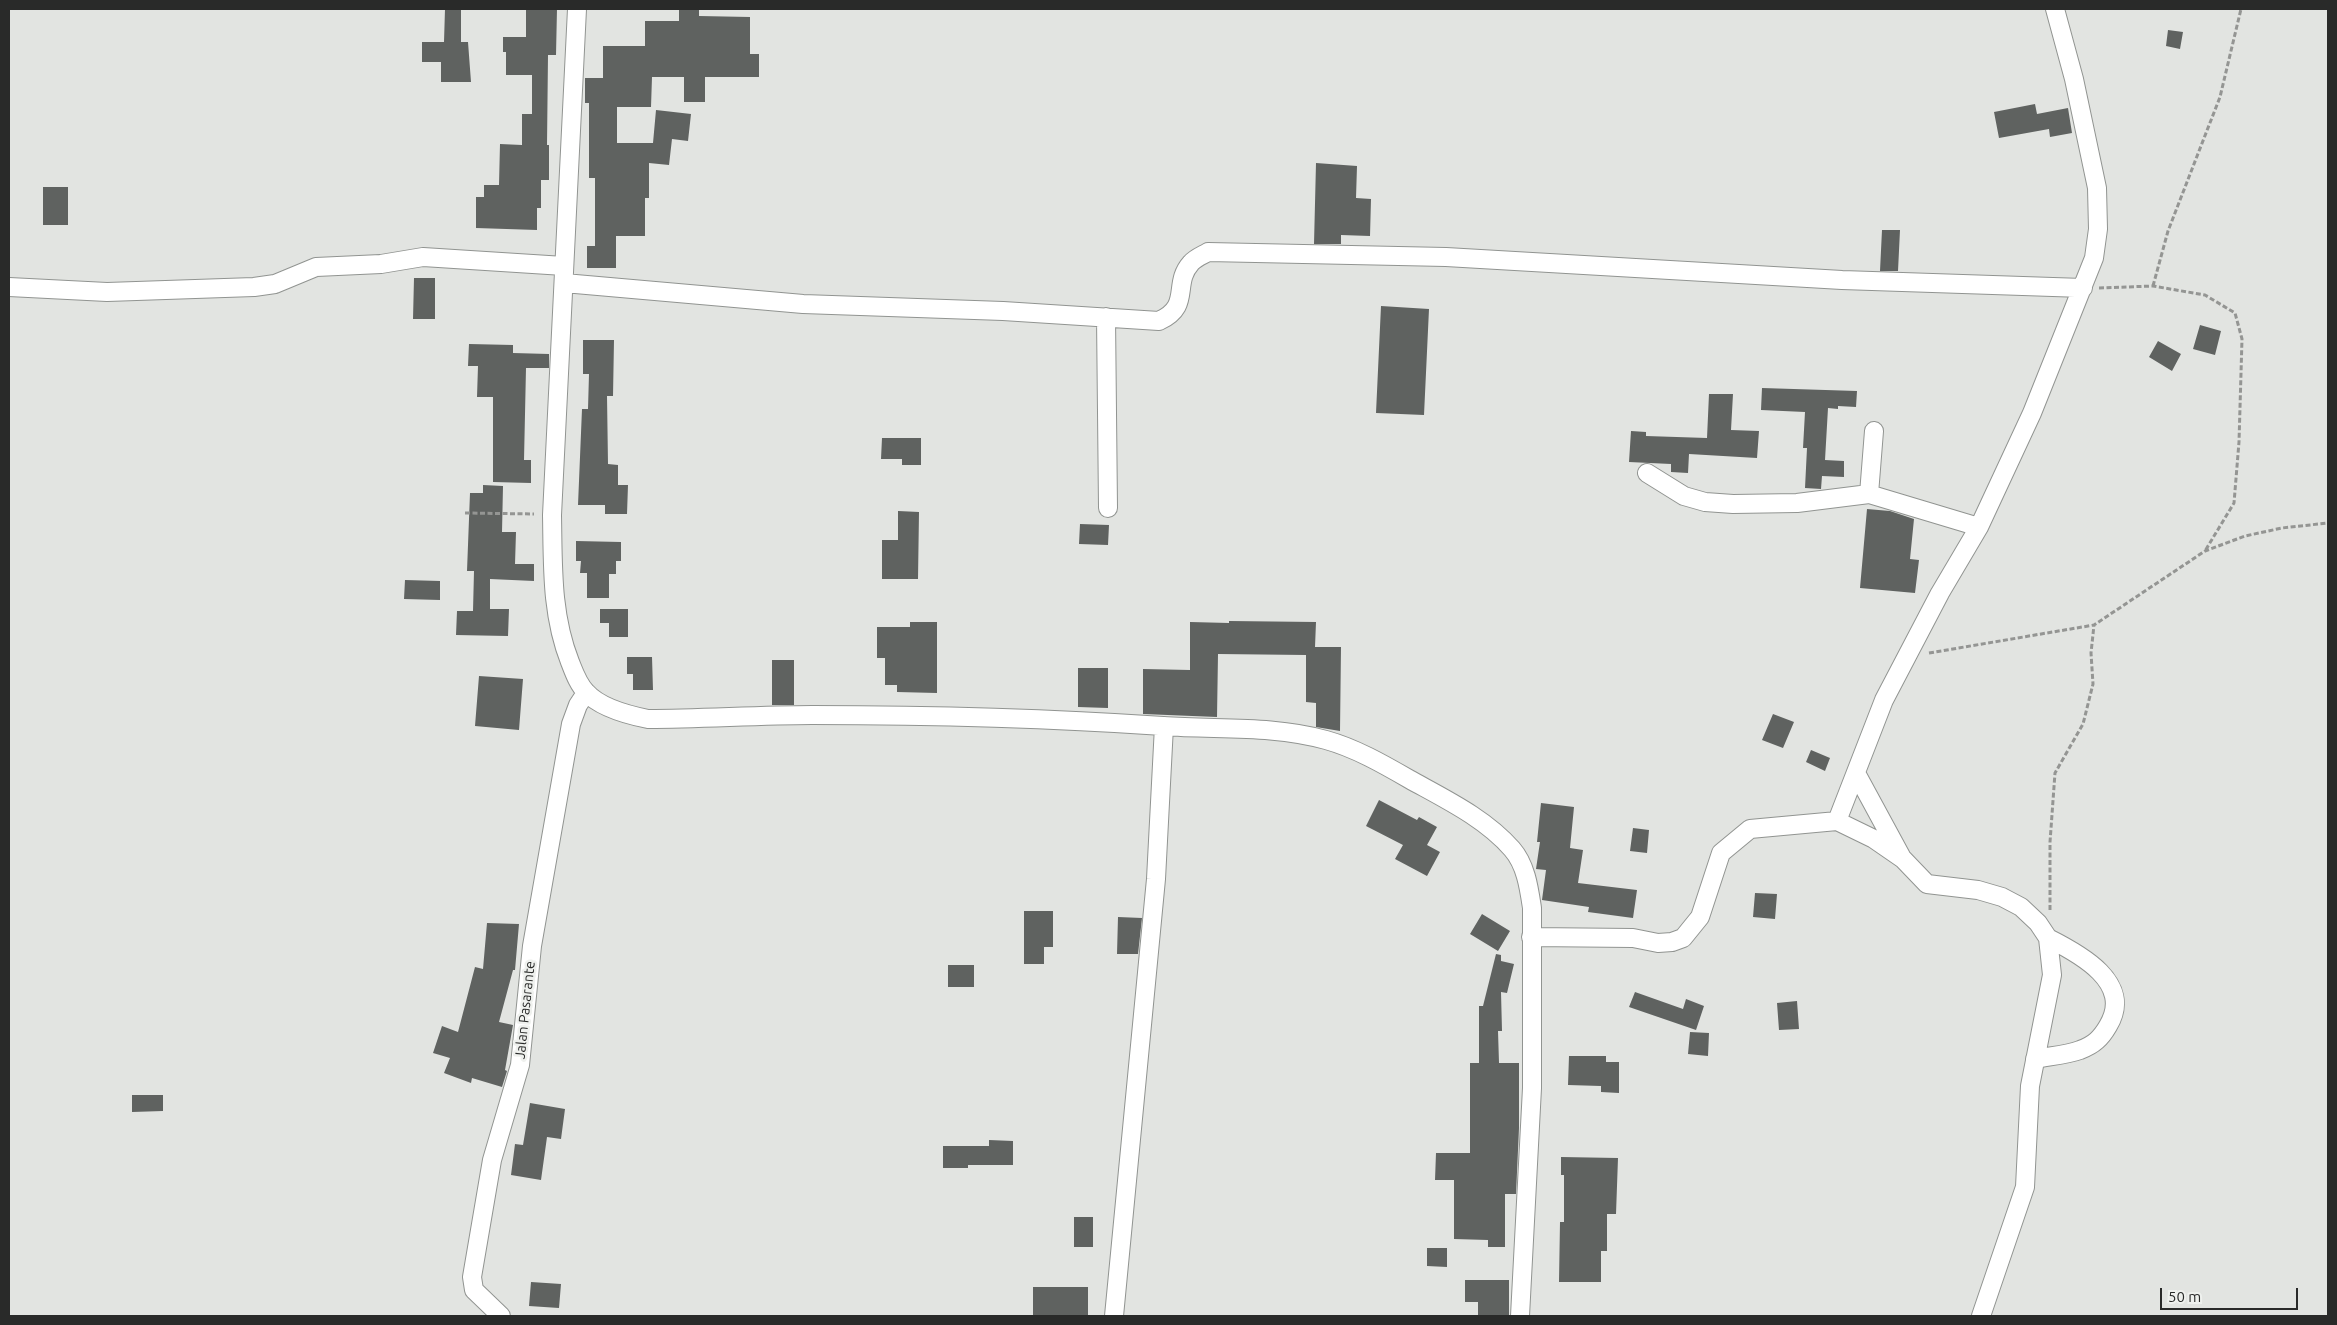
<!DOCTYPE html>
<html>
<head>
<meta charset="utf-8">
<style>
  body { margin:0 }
  #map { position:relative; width:2337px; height:1325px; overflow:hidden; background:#e2e4e1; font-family:Ubuntu,sans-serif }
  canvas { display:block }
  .frame { position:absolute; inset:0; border:10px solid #292a29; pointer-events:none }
  .scale { position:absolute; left:2160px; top:1288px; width:138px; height:22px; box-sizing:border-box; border:2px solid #292a29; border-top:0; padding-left:6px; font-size:15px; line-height:18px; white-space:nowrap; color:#292a29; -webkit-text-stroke:4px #eff1ee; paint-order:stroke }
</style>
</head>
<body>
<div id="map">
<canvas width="2337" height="1325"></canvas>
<div class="frame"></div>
<div class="scale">50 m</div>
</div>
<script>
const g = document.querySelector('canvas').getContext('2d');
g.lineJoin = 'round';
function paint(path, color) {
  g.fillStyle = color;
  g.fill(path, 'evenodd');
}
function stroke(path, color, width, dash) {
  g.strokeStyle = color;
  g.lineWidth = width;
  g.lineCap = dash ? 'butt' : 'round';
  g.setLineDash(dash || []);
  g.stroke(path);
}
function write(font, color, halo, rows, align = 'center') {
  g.font = font + ' Ubuntu,sans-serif';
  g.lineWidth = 5;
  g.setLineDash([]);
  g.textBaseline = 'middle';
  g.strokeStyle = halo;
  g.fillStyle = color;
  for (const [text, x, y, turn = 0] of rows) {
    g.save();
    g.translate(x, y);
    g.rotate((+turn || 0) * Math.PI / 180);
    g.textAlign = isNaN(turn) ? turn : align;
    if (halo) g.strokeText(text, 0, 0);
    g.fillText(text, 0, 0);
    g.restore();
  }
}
paint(new Path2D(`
  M 445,9 L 461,9 L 461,42 L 468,42 L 471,82 L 441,82 L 441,62 L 422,62 L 422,42 L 444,42 Z
  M 526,9 L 557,9 L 556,55 L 548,55 L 547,145 L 549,145 L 549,180 L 541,180 L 541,208 L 537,208 L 537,230 L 476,228 L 476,197 L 484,197 L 484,185 L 499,185 L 500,144 L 522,145 L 522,114 L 532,114 L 532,75 L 506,75 L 506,52 L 503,52 L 503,37 L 526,37 Z
  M 679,9 L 699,9 L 699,16 L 750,17 L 750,54 L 759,54 L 759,77 L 705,77 L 705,102 L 684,102 L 684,77 L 652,77 L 651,107 L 617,107 L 617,143 L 653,143 L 656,110 L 691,114 L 688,141 L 672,139 L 669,165 L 649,163 L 649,198 L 645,198 L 645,236 L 616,236 L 616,268 L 587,268 L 587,246 L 595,246 L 595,178 L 589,178 L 589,103 L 585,103 L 585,78 L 603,78 L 603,46 L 645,46 L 645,21 L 679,21 Z
  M 2168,30 L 2183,32 L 2180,49 L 2166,46 Z
  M 2035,104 L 2037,114 L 2068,108 L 2072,133 L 2050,137 L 2049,129 L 1999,138 L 1994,112 Z
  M 1316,163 L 1357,166 L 1356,198 L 1371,199 L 1370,236 L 1341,235 L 1341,244 L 1314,244 Z
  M 43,187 L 68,187 L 68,225 L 43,225 Z
  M 1882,230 L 1900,230 L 1898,271 L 1880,271 Z
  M 414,278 L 435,278 L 435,319 L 413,319 Z
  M 1381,306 L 1429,309 L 1424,415 L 1376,413 Z
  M 2200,325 L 2221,331 L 2215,355 L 2193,349 Z
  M 583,340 L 614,340 L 613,396 L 607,396 L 608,464 L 618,465 L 618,485 L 628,485 L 627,514 L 605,514 L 605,505 L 578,505 L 582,409 L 588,409 L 589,374 L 583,374 Z
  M 2158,341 L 2181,354 L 2172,371 L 2149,357 Z
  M 469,344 L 513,345 L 513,353 L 549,354 L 549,368 L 526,368 L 524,460 L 531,460 L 531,483 L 493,482 L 493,397 L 477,397 L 478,366 L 468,366 Z
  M 1762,388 L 1857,391 L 1856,407 L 1838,406 L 1838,409 L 1828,408 L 1825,460 L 1844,461 L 1844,477 L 1822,476 L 1821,489 L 1805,488 L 1807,448 L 1803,448 L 1805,412 L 1761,410 Z
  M 1709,394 L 1733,394 L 1731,430 L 1759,431 L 1757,458 L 1689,454 L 1688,473 L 1671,472 L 1671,464 L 1629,462 L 1631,431 L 1646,432 L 1646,436 L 1707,438 Z
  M 882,438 L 921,438 L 921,465 L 902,465 L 902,459 L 881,459 Z
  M 483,485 L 503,486 L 502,532 L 516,532 L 515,564 L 534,564 L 534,581 L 490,579 L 490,609 L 509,609 L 508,636 L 456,635 L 457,611 L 473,611 L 474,571 L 467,571 L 470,493 L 483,493 Z
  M 1867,509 L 1890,511 L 1914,519 L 1910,559 L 1919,560 L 1915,593 L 1860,588 Z
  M 898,511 L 919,512 L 918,579 L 882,579 L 882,540 L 898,540 Z
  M 1080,524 L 1109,525 L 1108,545 L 1079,544 Z
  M 576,541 L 621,542 L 621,561 L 616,561 L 616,574 L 609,574 L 609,598 L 587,598 L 587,573 L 580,573 L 581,561 L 576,561 Z
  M 405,580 L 440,581 L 440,600 L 404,599 Z
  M 600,609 L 628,609 L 628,637 L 609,637 L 609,623 L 600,623 Z
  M 1229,621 L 1316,622 L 1315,647 L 1341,647 L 1340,731 L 1316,727 L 1316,703 L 1306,702 L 1306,655 L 1218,654 L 1217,717 L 1143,714 L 1143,669 L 1190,670 L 1190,622 L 1229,623 Z
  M 910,622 L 937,622 L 937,693 L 897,692 L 897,685 L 885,685 L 885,658 L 877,658 L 877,627 L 910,627 Z
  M 627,657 L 652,657 L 653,690 L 633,690 L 633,674 L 627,674 Z
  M 772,660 L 794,660 L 794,705 L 772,705 Z
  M 1078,668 L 1108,668 L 1108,708 L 1078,707 Z
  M 479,676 L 523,679 L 519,730 L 475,726 Z
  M 1773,714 L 1794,722 L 1783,748 L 1762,740 Z
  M 1811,750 L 1830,758 L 1825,771 L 1806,762 Z
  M 1379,800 L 1417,820 L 1419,817 L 1437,827 L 1427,845 L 1440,852 L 1427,876 L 1395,859 L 1403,845 L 1366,826 Z
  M 1541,803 L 1574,807 L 1570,848 L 1583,850 L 1578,883 L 1637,890 L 1633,918 L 1588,912 L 1589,907 L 1542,900 L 1546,870 L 1536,869 L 1540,842 L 1537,842 Z
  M 1633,828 L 1649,830 L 1647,853 L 1630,851 Z
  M 1755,893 L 1777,894 L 1775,919 L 1753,917 Z
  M 1024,911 L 1053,911 L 1053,947 L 1044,947 L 1044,964 L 1024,964 Z
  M 1482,914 L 1510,931 L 1498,951 L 1470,934 Z
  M 1118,917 L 1142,918 L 1138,954 L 1117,954 Z
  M 487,923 L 519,924 L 515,970 L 513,970 L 499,1022 L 513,1025 L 505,1070 L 507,1071 L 502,1087 L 472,1078 L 471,1083 L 444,1073 L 450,1058 L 433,1053 L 442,1026 L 458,1032 L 475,967 L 483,969 Z
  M 1496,954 L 1501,955 L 1501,961 L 1514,964 L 1507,993 L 1501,992 L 1502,1031 L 1498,1031 L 1499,1063 L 1519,1063 L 1519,1128 L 1516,1194 L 1505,1194 L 1505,1247 L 1488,1247 L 1488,1240 L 1454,1239 L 1454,1180 L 1435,1180 L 1436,1153 L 1470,1153 L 1470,1063 L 1479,1063 L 1479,1006 L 1483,1006 Z
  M 948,965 L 974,965 L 974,987 L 948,987 Z
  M 1635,992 L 1683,1009 L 1686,999 L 1704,1006 L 1696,1030 L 1629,1007 Z
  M 1797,1001 L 1799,1029 L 1779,1030 L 1777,1003 Z
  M 1690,1032 L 1709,1033 L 1708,1056 L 1688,1054 Z
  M 1569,1056 L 1606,1056 L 1606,1062 L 1619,1062 L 1619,1093 L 1601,1092 L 1601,1086 L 1568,1085 Z
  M 132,1095 L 163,1095 L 163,1111 L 132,1112 Z
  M 530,1103 L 565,1109 L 561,1139 L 547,1137 L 541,1180 L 511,1175 L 515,1144 L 523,1145 Z
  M 989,1140 L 1013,1141 L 1013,1165 L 968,1165 L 968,1168 L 943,1168 L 943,1146 L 989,1146 Z
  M 1561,1157 L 1618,1158 L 1616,1214 L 1607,1214 L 1607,1251 L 1601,1251 L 1601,1282 L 1559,1282 L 1560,1222 L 1564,1222 L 1564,1175 L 1561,1175 Z
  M 1074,1217 L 1093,1217 L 1093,1247 L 1074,1247 Z
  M 1427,1248 L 1447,1248 L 1447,1267 L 1427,1266 Z
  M 1465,1280 L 1509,1280 L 1509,1316 L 1478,1316 L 1478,1302 L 1465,1302 Z
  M 531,1282 L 561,1284 L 559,1308 L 529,1306 Z
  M 1033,1287 L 1088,1287 L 1088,1316 L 1033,1316 Z`), '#5f6260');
const street = new Path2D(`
  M 577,9 L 552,515 C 553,565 551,614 570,662 C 574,672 578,684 586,692 C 600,708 628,715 648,719 C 702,719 757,715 812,715 C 929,715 1046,718 1163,726 C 1218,730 1273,725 1326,740 C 1355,748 1383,764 1409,779 C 1445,799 1485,818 1512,849 C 1526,865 1529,888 1532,908 L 1532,1088 L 1520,1316
  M 564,283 L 803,304 L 1003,311 L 1159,321 C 1192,306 1172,284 1191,263 C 1195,258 1203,255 1208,252 L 1446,257 L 1842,280 L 2083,288
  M 9,287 L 107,292 L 254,287 L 275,284 L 316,267 L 381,264 L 423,257 L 564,266
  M 1106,317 L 1108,508
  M 1647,473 L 1684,496 L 1705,502 L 1733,504 L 1797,503 L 1869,494 L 1979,527
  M 1869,494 L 1874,431
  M 1856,773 L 1901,856
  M 1837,821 L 1874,839 L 1903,859 L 1927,884 L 1978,890 L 2002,897 L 2021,907 L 2038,923 L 2048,938 L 2052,975 L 2030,1086 L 2025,1187 L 1981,1316
  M 1531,937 L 1633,938 L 1658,943 L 1672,942 L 1683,938 L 1700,917 L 1721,853 L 1750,829 L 1837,821 L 1884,700 L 1940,593 L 1979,527 L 2032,413 L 2094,258 L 2098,229 L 2097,188 L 2074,79 L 2055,9
  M 2035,1059 C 2050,1056 2067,1055 2080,1050 C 2094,1045 2101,1038 2108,1026 C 2134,983 2080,954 2048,938
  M 501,1316 L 474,1290 L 472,1277 L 492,1160 L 520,1065 L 532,946 L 571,724 L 578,705 L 586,693
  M 1114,1316 L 1156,879 L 1164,726`);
stroke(street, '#919491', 20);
stroke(new Path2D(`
  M 2153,286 L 2168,231 L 2220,97 L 2241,9
  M 2099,288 L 2153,286 L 2205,295 L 2235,313 L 2242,339 L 2239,442 L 2234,503 L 2205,551
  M 465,513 L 534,514
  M 1929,653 L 2094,625 L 2205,551 L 2245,536 L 2282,528 L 2328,523
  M 2050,910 L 2050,842 L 2055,773 L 2083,724 L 2093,684 L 2091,653 L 2094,625`), '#949593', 3, [5, 2.5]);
stroke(street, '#fff', 18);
write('14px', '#292a29', '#eff1ee', [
  ["Jalan Pasarante",525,1010,-84]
]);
</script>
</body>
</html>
